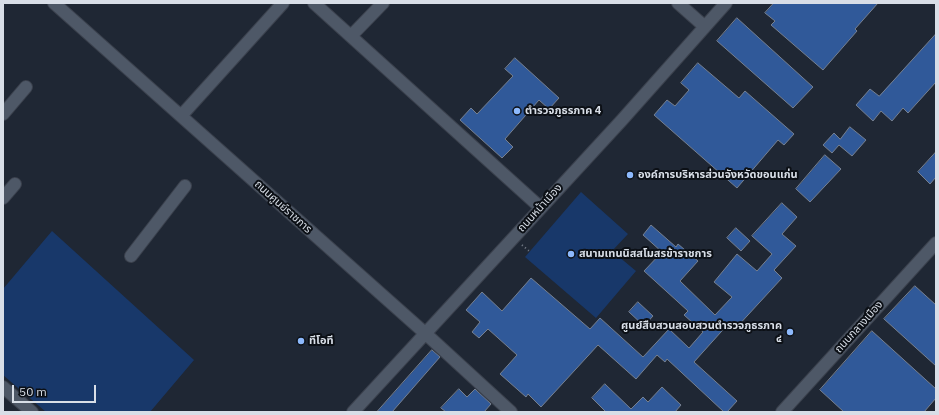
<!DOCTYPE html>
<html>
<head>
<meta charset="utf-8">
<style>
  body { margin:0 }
  #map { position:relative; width:939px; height:415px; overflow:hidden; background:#1f2734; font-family:"IBM Plex Sans",sans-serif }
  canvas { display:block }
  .frame { position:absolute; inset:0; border:4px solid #d8dee7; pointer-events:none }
  .scale { position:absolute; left:12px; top:385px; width:84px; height:18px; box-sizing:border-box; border:2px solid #d8dee7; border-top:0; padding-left:5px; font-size:12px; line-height:14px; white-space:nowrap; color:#d8dee7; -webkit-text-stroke:3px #0c1016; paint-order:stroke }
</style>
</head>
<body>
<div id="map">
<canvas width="939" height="415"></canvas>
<div class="frame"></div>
<div class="scale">50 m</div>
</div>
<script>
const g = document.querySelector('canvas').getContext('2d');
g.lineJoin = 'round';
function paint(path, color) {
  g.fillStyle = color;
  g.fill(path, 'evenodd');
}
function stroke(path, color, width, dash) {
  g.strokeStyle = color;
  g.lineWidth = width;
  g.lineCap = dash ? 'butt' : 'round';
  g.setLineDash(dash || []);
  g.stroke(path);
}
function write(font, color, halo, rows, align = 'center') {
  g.font = font + ' "IBM Plex Sans","Noto Sans Thai",sans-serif';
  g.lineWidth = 4;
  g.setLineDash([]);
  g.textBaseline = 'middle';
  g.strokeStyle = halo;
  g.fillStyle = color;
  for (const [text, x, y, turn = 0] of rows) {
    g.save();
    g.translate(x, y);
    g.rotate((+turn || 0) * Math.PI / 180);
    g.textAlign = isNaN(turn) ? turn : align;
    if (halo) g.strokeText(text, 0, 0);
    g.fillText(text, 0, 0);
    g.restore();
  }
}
paint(new Path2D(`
  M 581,192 L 628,234 L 612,251 L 636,271 L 596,318 L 525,257 Z
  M 52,231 L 194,360 L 150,412 L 46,412 L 3,375 L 3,289 Z`), '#18386a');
const building = new Path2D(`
  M 774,3 L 878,3 L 855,29 L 857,31 L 823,70 L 771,25 L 775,21 L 765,13 Z
  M 737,18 L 813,87 L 793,108 L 717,41 Z
  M 936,34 L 936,82 L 908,113 L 903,108 L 892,121 L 881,111 L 873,121 L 856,105 L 870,89 L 879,96 Z
  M 515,58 L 559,98 L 549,109 L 539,100 L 505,139 L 513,147 L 502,158 L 460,120 L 471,108 L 477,114 L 513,76 L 505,69 Z
  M 698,63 L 739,98 L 745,91 L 794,134 L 784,145 L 778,140 L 737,188 L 654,115 L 667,100 L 675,106 L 689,90 L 681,83 Z
  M 850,127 L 866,140 L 852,156 L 839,145 L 832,153 L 823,145 L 834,133 L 840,139 Z
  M 936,152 L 936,177 L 930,184 L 918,172 Z
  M 825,155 L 841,169 L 810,202 L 796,189 Z
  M 782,203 L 797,217 L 782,234 L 796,246 L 774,270 L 782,278 L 736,328 L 730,322 L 694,362 L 737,401 L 727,412 L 724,412 L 667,359 L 665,362 L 657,355 L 636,379 L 598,345 L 541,407 L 528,394 L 526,397 L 500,374 L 517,355 L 488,329 L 479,338 L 472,332 L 480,322 L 466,310 L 482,292 L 502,311 L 531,278 L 590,329 L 600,318 L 643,357 L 669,329 L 689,348 L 703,332 L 684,315 L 688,311 L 644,271 L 662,252 L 643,235 L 651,225 L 676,247 L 678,244 L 698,261 L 680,281 L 715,315 L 732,297 L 714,282 L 737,254 L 757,271 L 772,254 L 752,236 Z
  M 736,228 L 750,241 L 741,251 L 727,238 Z
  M 915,286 L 936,305 L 936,366 L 884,319 Z
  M 638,302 L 653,316 L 644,326 L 629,312 Z
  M 872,331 L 936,389 L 936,398 L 924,412 L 844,412 L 820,390 Z
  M 432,350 L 440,357 L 392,412 L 377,412 Z
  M 605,384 L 631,409 L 643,397 L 648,402 L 662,387 L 681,405 L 675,412 L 606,412 L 592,398 Z
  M 459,389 L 467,397 L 475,389 L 491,404 L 484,412 L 446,412 L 441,408 Z`);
paint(building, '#305999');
stroke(building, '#768090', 1);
const minor = new Path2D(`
  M 54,3 L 426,334 L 511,412
  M 314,3 L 541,208
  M 678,3 L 704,26
  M 351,36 L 383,3
  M 3,114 L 26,87
  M 181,116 L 283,3
  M 3,198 L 15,184
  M 131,256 L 185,186
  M 3,387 L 32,412
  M 353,412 L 622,120 L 726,3
  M 782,412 L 936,243`);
stroke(minor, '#3b414d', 14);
stroke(new Path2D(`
  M 522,245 L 529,251`), '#777e89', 2, [1, 3]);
stroke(minor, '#4e5867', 12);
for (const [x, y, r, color] of [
  [517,111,4,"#8db9fc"],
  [630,175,4,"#8db9fc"],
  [571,254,4,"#8db9fc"],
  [790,332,4,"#8db9fc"],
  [301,341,4,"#8db9fc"]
]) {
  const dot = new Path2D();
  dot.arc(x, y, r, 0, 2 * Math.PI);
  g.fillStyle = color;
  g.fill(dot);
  stroke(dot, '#0c1016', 1.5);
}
write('bold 11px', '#d8dee7', '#0c1016', [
  ["ตำรวจภูธรภาค 4",525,111],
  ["องค์การบริหารส่วนจังหวัดขอนแก่น",638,175],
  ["สนามเทนนิสสโมสรข้าราชการ",579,254],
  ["ศูนย์สืบสวนสอบสวนตำรวจภูธรภาค",782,326,"right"],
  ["๔",782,339,"right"],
  ["ทีโอที",309,341]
], 'left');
write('11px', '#d8dee7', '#0c1016', [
  ["ถนนศูนย์ราชการ",283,207,42],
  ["ถนนหน้าเมือง",540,208,-48],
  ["ถนนกลางเมือง",859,327,-48]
]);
</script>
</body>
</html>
